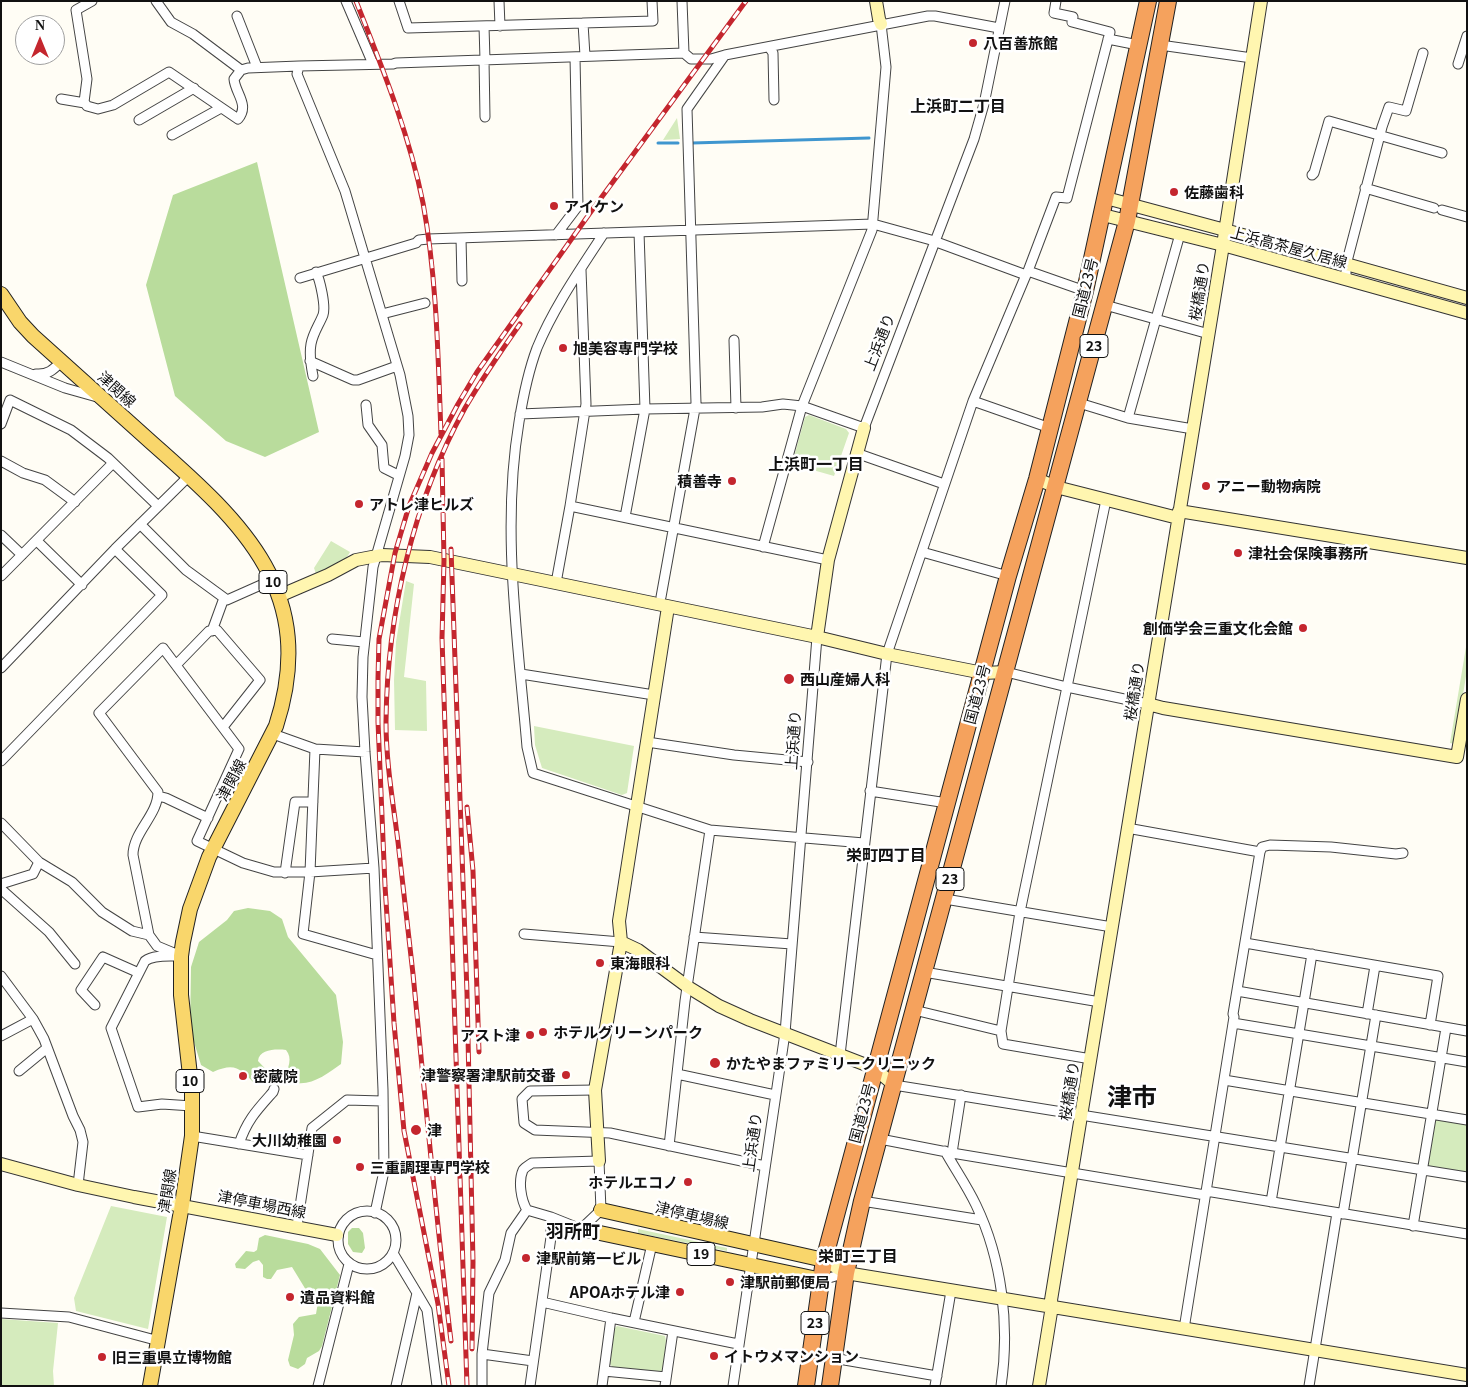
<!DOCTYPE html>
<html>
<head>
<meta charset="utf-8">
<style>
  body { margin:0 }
  #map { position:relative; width:1468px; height:1387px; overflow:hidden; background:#fffdf5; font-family:Georgia,serif }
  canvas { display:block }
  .frame { position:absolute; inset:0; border:2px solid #111; pointer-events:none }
  .north { position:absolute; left:15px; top:15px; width:50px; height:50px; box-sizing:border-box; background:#fff; border:1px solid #a0a0a0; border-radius:50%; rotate:0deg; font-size:14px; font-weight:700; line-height:20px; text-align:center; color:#111 }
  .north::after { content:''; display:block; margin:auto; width:18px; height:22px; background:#c4262e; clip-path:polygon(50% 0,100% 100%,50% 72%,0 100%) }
</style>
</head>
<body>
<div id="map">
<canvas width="1468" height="1387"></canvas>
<div class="frame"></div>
<div class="north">N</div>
</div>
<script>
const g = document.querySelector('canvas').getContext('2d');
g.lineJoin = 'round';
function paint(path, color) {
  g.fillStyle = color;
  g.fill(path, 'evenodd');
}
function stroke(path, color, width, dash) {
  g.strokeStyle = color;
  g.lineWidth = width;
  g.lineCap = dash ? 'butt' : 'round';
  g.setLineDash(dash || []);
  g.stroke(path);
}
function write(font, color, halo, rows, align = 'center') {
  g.font = font + ' Georgia,"Noto Sans JP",serif';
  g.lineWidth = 5;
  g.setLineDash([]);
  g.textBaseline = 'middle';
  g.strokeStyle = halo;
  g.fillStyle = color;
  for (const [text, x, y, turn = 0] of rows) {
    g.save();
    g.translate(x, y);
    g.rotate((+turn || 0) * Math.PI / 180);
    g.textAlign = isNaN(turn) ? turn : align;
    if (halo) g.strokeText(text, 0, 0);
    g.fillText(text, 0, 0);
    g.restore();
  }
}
paint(new Path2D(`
  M 677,118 L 680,139 L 663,140 Z
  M 809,415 L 846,429 L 849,433 L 834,476 L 792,464 L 805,417 Z
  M 331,541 L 350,552 C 345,563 327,572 316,574 L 314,568 Z
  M 406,581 L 414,584 L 404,677 L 426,681 L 427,731 L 395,730 L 394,680 L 396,642 Z
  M 1467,641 L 1467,670 L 1455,744 L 1450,743 Z
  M 534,726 L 634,746 L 627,793 L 622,795 L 542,768 L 535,745 Z
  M 1435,1119 L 1467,1124 L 1467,1173 L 1427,1166 Z
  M 111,1206 L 167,1217 L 148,1329 L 76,1311 L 74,1298 Z
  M 638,1229 L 727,1248 L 727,1251 L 638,1233 Z
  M 1,1319 L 58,1323 L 53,1371 L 54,1386 L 1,1386 Z
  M 617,1326 L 665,1336 L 666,1341 L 663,1371 L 659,1373 L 613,1368 L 610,1364 L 614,1329 Z`), '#d5ebbd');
paint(new Path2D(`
  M 257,162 L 319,432 L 265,457 L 226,441 L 175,396 L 146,285 L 173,195 Z
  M 248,908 L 270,911 L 282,919 L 288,937 L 336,995 L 343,1042 L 341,1064 C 326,1075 302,1093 285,1077 C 288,1067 293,1059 286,1050 C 276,1049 259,1049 258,1061 L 273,1077 L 261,1084 L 256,1085 C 240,1069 236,1062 213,1072 L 201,1065 L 190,1029 L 191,967 L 199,942 L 227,920 L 234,911 Z
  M 352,1228 L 359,1228 L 363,1233 L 365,1248 L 362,1253 L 353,1252 L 348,1244 L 348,1232 Z
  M 265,1235 L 308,1244 L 320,1249 L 340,1275 L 322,1346 L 319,1351 L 307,1358 L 305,1364 L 298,1369 L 290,1366 L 288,1360 L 294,1335 L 293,1324 L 299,1317 L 316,1314 L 318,1302 L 317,1299 L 306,1290 L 292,1267 L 277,1270 L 271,1279 L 267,1279 L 263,1277 L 263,1265 L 259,1260 L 253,1262 L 245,1269 L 236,1268 L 235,1264 L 246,1251 L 254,1252 L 257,1250 L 259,1238 Z`), '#b9dc9c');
stroke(new Path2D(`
  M 658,143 L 678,143
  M 692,143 L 869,138`), '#3f96cf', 3);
const street = new Path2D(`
  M 92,1 L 76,10 L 87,79 L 84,102 L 87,106 L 98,109 L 113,105 L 169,72 L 238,119 C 250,105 235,93 234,79 L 241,70 L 248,68 L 299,66
  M 156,1 L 171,22 L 193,34 L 241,70
  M 346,1 L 373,64
  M 399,1 L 408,28 L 653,21 L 652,1
  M 499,1 L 500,26
  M 682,1 L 684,53
  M 237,16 L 257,67
  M 583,23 L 585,56
  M 484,26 L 485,60
  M 1108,39 L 1138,45
  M 1160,45 L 1252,58
  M 769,47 L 773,53 L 774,100
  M 484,60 L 485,117
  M 1458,64 L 1467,36
  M 61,99 L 85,103
  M 139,120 L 194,88
  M 172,135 L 221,108
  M 1312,175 L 1314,173 L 1329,121 L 1442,153
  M 1365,188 L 1434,208
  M 1442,210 L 1467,217
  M 604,233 C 580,270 554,307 537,348 C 528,372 523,397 519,422 C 501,530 518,639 527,747 L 533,773 L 710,830 L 864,843
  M 556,235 L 578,206 L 575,57
  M 461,238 L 462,281
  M 1028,271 L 1056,197 L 1067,198 L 1110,32 L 1072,22 L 1073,17 L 1054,13 L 1056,1
  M 300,278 L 416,243 L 419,240 L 428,239 L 873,224 L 931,240 L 1026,275 L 1028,271 L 1085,291
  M 1346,279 L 1346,265 L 1382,127 L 1389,107 L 1406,111 L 1423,53
  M 1105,305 L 1209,334
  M 382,314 L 425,303
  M 734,340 L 736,408
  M 310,361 L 353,380 L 358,380 L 397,366
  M 1,362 L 65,388 L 97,397
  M 36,374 C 48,375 53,370 62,361
  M 313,376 C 311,366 309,355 311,344 C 313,333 319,325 323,315 C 326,306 320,280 316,272
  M 973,401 L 1050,428
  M 1079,403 L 1128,418 L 1193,429
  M 366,405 L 368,425 L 382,445 L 384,468 L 398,475
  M 520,414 L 645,409 L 762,407 L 783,404 L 802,406 L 864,428 L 974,139 L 984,104 L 1005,1
  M 1128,418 L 1180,234
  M 1,424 L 10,400 L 71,430 L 108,458 L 158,506
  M 856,453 L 944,484
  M 1,461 L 23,473 L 45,480 L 75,502
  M 570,506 L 586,404 L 581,270
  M 625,517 L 645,409 L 639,232
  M 140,524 L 186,570 L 227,600 L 272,580
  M 1,535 L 22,555
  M 37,541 L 82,585
  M 763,547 L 802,406 L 872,230 L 886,67 L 881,24
  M 922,552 L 1008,576
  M 1,576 L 113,463
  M 556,583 L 570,506 L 828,560
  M 661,597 L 696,403 L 687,109 L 725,55
  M 212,631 L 224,598
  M 332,639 L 364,642
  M 176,665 L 209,631 L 217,630 L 260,680 L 223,727
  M 1,668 L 115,549 L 189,476
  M 1006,672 L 1067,687 L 1148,704
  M 521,674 L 654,695
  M 273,734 L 315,749 L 365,752
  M 647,742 L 734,755 L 808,762
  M 315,749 L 310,872 L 303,934 L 377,955
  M 1,761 L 162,595 L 115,549
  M 870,791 L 947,803
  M 158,796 L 166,798 L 208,818
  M 1,823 L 39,862 L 72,882 L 102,912 L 132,931 L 149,935
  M 1127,828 L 1260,852
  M 285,873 L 295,802 L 313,802
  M 1,884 L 33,874 L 39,862
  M 1,889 L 49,932 L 75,964
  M 945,899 L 1112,927
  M 524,934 L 621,942
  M 694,937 L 792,944
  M 1245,943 L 1438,976 L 1430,1025
  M 176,956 C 166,956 153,955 145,961 L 111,1028 L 138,1107 L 162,1104 L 192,1106
  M 181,956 L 157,946 L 149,935 L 133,855 C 133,832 158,815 158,792 L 99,713 L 163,648 L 239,749 L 197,841 L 243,863 L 274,872 L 310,872 L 374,868
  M 924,972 L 1100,1002
  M 1,976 L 33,1019 L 44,1039 L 73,1116 L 80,1130 L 83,1142 L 78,1185
  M 1237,991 L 1467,1031
  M 95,1005 L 81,990 L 103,957 L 139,973
  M 914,1010 L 1001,1031
  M 1367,1014 L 1375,966
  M 1233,1023 L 1467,1062
  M 1,1036 L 33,1019
  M 840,1055 L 887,654 L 973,401 L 1026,275
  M 1091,1059 L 1003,1044 L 1001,1031 L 1020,912 L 1106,500
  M 19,1071 L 47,1048
  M 677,1074 L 775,1095
  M 1224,1080 L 1467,1120
  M 894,1085 L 1467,1177
  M 595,1090 L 530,1091 L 522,1099 L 524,1123 L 535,1130 L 610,1133 L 765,1166
  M 192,1136 L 308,1155
  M 880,1139 L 952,1153 L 1205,1195
  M 239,1144 C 247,1120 257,1110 273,1092 L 274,1089
  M 669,1146 L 685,1001 L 710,830
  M 945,1151 C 955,1169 967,1186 976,1205 C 1002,1259 1010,1326 1001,1386
  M 952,1153 L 961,1095
  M 599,1161 L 601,1210 L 581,1229 L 551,1217 L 527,1210 C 521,1200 518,1181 523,1170 C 525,1167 529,1165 532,1163 Z
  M 1206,1191 L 1467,1234
  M 862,1201 L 982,1220
  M 1271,1202 L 1312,954
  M338 1240a29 29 0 1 1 58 0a29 29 0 1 1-58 0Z
  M 375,1213 L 384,1171 L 383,1090 L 374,868 L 365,752 L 362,697 L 363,657 L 373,567 L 405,456 L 409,435 L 408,416 L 400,375 L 345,191 L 297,74 L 299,66 L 393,64 L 396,63 L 684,53 L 691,59 L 711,59 L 725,55 L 928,16 L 935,16 L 999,28
  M 1343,1214 L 1376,1015
  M 297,1226 L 312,1128 L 347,1100 L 382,1101
  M 1413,1226 L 1446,1028
  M 393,1253 L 417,1293 L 396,1386
  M 822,1280 L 846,1273
  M 417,1293 L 427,1310 L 437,1386
  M 542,1302 L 611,1318 L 738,1344
  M 1,1313 L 69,1317 L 159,1341
  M 634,1322 L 652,1244
  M 1184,1329 L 1234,1017 L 1233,1014 L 1260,852 L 1262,847 L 1270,845 L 1331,847 L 1396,854 L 1403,853
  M 482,1354 L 533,1361
  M 833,1358 L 937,1376
  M 604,1371 L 666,1377
  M 318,1386 L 349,1264
  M 482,1386 L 482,1354 L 489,1293 L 505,1260 L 511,1233 L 527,1210
  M 530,1386 L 551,1237 L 551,1217
  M 602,1386 L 611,1318
  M 665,1386 L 673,1331
  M 733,1386 L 785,1033 L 817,637
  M 935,1386 L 951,1291
  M 1309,1386 L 1337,1213`);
const secondary = new Path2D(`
  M 876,1 L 879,19 L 881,24
  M 1106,198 L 1225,230 L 1467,298
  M 1103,215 L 1223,245 L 1467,313
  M 1037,479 L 1056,487 L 1178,518
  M 1179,511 L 1467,558
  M 279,596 L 328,575 L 356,560 L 382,555 L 430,557 L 817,637 L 887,654 L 983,673 L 1006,672
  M 817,637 L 828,560 L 864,428
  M 1148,704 L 1163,708 L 1457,757 L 1467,699
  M 621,942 L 638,950 L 688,987 L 719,1006 L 750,1020 L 874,1068 L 894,1085
  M 599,1161 L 595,1090 L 621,942 L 619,921 L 668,607
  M 1,1164 L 78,1185 L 134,1197 L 337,1235
  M 824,1260 L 846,1273 L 1467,1375
  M 1039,1386 L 1052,1306 L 1051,1300 L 1223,245 L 1261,1`);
const primary = new Path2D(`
  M 1,294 L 20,322 L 33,336 C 73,372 112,407 152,443 C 244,524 319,593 276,726 L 209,857 L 190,909 L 183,942 L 181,956 L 181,995 L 192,1093 L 192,1136 L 182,1205 L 150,1386
  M 601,1210 L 824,1260
  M 581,1229 L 822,1280`);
const highway = new Path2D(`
  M 806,1386 L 824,1260 L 1008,576 L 1037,479 L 1085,291 L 1148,1
  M 830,1386 L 846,1273 L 862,1201 L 1127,221 L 1168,1`);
stroke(street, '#444', 11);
stroke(secondary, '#333', 14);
stroke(primary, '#222', 16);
stroke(highway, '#222', 18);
stroke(street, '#fff', 9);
stroke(secondary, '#fff6b0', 12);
stroke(primary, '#f9d66b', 14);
stroke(highway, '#f5a25d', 16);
const rail = new Path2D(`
  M 356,1 C 382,67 409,133 423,203 C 437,279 438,357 441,434
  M 442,459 L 444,560 L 442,638 L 467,1386
  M 451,549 L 467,993 L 473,1262 L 472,1349
  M 467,807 L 473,871 L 479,1052
  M 451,1341 C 436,1219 425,1096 413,974 C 408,930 403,886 398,842 C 393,802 386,762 386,722 C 387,614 413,502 465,408 C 482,379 501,351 520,324
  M 449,1386 L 438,1304 L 404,1131 L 394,1023 L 385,886 L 378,722 L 378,678 L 379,639 L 395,553 L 409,506 L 432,453 L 458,404 L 477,372 L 590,213 L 746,1`);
stroke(rail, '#c4262e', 5);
stroke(rail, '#fff', 3, [9]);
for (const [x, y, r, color] of [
  [973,43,5,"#c4262e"],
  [1174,192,5,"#c4262e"],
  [554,206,5,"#c4262e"],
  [563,348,5,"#c4262e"],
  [732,481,5,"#c4262e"],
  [1206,486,5,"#c4262e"],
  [359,504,5,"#c4262e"],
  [1238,553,5,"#c4262e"],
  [1303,628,5,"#c4262e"],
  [789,679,6,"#c4262e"],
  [600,963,5,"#c4262e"],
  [543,1032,5,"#c4262e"],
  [530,1035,5,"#c4262e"],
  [715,1063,6,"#c4262e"],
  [566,1075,5,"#c4262e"],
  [243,1076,5,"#c4262e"],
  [416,1130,6,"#c4262e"],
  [337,1140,5,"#c4262e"],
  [360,1167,5,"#c4262e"],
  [688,1182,5,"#c4262e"],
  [526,1258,5,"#c4262e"],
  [730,1282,5,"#c4262e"],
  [680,1292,5,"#c4262e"],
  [290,1297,5,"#c4262e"],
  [714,1356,5,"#c4262e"],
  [102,1357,5,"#c4262e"]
]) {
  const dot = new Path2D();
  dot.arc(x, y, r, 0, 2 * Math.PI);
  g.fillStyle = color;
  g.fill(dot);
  stroke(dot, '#fff', 2);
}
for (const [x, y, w] of [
  [1094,346,28],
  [273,582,28],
  [950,879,28],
  [190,1081,28],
  [701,1254,28],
  [815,1323,28]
]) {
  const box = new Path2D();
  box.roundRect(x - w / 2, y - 11.5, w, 23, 4);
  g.fillStyle = '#fff';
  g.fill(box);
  stroke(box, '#111', 1);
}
write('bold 14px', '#111', null, [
  ["23",1094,346],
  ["10",273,582],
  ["23",950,879],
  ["10",190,1081],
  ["19",701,1254],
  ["23",815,1323]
]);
write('bold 15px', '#111', '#fff', [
  ["八百善旅館",983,43],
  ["佐藤歯科",1184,192],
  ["アイケン",564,206],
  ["旭美容専門学校",573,348],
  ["積善寺",722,481,"right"],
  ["アニー動物病院",1216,486],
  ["アトレ津ヒルズ",369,504],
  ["津社会保険事務所",1248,553],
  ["創価学会三重文化会館",1293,628,"right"],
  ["西山産婦人科",800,679],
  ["東海眼科",610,963],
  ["ホテルグリーンパーク",553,1032],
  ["アスト津",520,1035,"right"],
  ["かたやまファミリークリニック",726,1063],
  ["津警察署津駅前交番",556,1075,"right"],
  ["密蔵院",253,1076],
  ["津",427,1130],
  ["大川幼稚園",327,1140,"right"],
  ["三重調理専門学校",370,1167],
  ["ホテルエコノ",678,1182,"right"],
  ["津駅前第一ビル",536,1258],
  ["津駅前郵便局",740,1282],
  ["APOAホテル津",670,1292,"right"],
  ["遺品資料館",300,1297],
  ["イトウメマンション",724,1356],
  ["旧三重県立博物館",112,1357]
], 'left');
write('15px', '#111', '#fff', [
  ["上浜高茶屋久居線",1289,247,15],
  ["国道23号",1085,288,-76],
  ["桜橋通り",1199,291,-81],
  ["上浜通り",879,342,-69],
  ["津関線",117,389,42],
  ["桜橋通り",1134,691,-81],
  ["国道23号",977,694,-75],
  ["上浜通り",793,740,-86],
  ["津関線",231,780,-62],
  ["桜橋通り",1069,1091,-81],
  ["国道23号",862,1113,-75],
  ["上浜通り",752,1142,-82],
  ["津関線",167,1191,-81],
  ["津停車場西線",262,1204,11],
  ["津停車場線",692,1215,13]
]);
write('bold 16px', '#111', '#fff', [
  ["上浜町二丁目",958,106],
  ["上浜町一丁目",816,464],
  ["栄町四丁目",886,855],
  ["栄町三丁目",858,1256]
]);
write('bold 18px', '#111', '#fff', [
  ["羽所町",573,1231]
]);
write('bold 25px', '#111', '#fff', [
  ["津市",1132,1096]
]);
</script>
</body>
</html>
